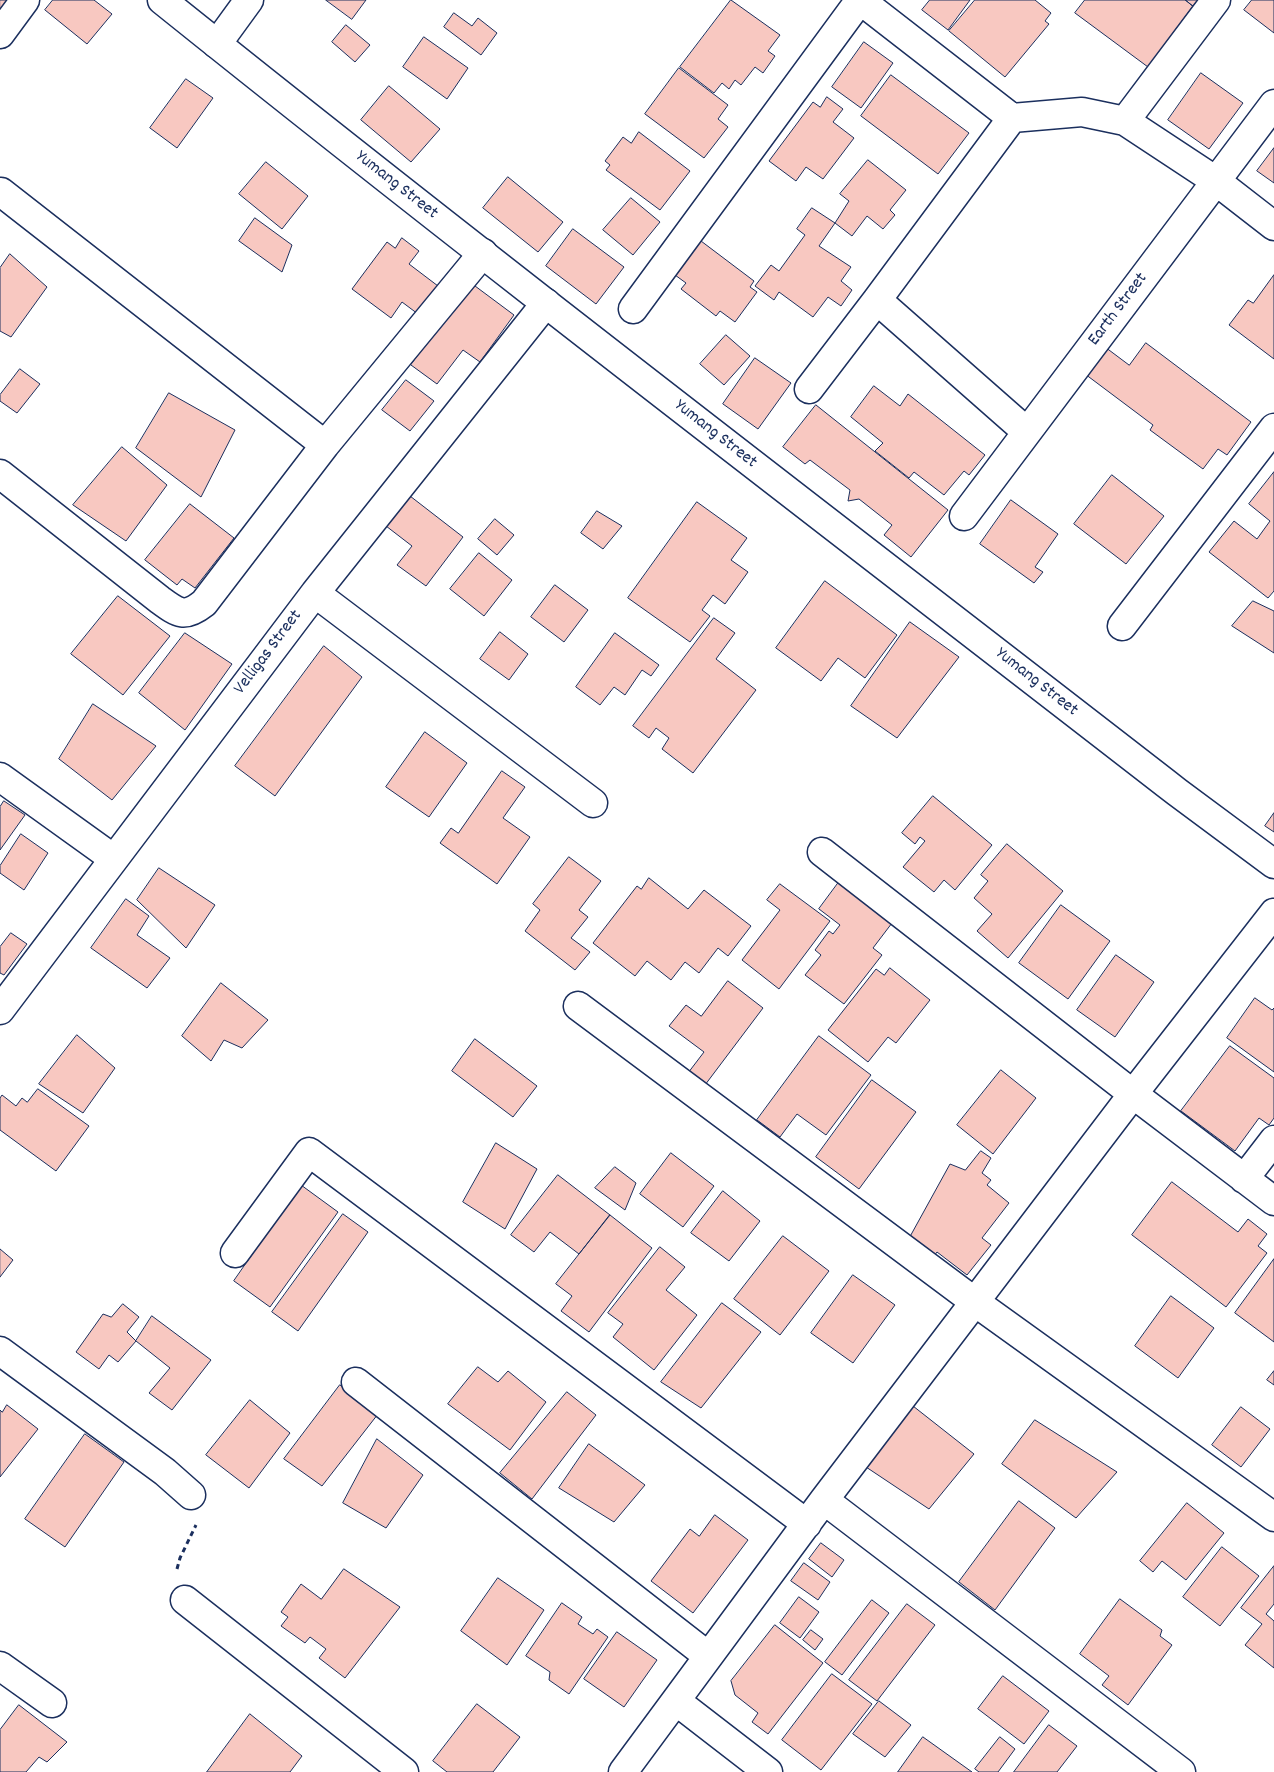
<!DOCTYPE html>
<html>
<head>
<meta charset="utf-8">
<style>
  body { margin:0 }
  canvas { display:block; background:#fff }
</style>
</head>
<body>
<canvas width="1274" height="1772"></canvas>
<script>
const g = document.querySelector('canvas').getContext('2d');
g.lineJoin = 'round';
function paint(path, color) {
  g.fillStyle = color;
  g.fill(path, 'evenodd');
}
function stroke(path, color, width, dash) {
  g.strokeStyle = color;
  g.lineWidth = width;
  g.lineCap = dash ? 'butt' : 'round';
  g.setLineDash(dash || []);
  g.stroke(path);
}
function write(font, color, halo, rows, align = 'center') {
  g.font = font + ' Dekko,sans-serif';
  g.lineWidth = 4.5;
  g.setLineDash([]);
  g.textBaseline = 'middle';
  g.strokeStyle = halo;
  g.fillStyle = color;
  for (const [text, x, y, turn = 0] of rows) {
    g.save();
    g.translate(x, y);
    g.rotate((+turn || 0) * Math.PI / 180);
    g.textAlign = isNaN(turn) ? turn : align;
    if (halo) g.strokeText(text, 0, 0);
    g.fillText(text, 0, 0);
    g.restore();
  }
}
const building = new Path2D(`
  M 0,0 L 7,0 L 10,2 L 0,17 Z
  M 53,0 L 94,0 L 112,14 L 87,44 L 45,10 Z
  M 326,0 L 366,0 L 352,19 Z
  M 731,0 L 780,35 L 768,51 L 775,56 L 763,73 L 755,67 L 741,85 L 735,80 L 729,89 L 722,83 L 714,93 L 680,67 Z
  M 930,0 L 970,0 L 948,30 L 922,10 Z
  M 975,0 L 1035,0 L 1051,13 L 1045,21 L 1049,24 L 1005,77 L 949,31 Z
  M 1085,0 L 1185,0 L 1193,6 L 1148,67 L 1075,13 Z
  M 1186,0 L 1198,0 L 1193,6 Z
  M 1252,0 L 1274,0 L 1274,33 L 1244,10 Z
  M 454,13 L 472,26 L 478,18 L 497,33 L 481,55 L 444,27 Z
  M 346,25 L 370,45 L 355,62 L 332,42 Z
  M 424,37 L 468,68 L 447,99 L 403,67 Z
  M 864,42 L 893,63 L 861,108 L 832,87 Z
  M 679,68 L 728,105 L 718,119 L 728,127 L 704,158 L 645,114 Z
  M 1201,73 L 1243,103 L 1209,149 L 1168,120 Z
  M 891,75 L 969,133 L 938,174 L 861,116 Z
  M 186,79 L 213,98 L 177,148 L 150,128 Z
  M 389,86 L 440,129 L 411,162 L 361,120 Z
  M 827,97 L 843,109 L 833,122 L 854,138 L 823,179 L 806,167 L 796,181 L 769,161 L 813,102 L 820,107 Z
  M 639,132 L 690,171 L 660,210 L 606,170 L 610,165 L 605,161 L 623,137 L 631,143 Z
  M 1274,148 L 1274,183 L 1257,171 Z
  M 868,160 L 906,190 L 890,210 L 895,215 L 883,229 L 867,216 L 852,236 L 835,223 L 849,201 L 840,194 Z
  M 266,162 L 308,196 L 282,229 L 239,194 Z
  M 508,177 L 563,222 L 538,252 L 483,208 Z
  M 631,198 L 660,222 L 633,255 L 603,230 Z
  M 812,208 L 835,223 L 819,246 L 851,267 L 841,281 L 852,290 L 841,306 L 828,297 L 813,317 L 779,292 L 774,300 L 755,286 L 771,265 L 779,271 L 805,235 L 797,229 Z
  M 255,218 L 292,245 L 282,272 L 239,241 Z
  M 573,229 L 624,267 L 596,304 L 546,266 Z
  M 402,238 L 419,251 L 409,264 L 438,286 L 418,314 L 402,302 L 391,318 L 352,289 L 387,242 L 395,248 Z
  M 701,241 L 754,281 L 750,287 L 757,292 L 735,322 L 720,311 L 716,316 L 681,289 L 686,283 L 675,275 Z
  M 10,254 L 47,287 L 11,337 L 0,331 L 0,268 Z
  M 1274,275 L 1274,359 L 1229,325 L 1248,300 L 1253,303 Z
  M 471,283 L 514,315 L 480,362 L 463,350 L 437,384 L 411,365 Z
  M 726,335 L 750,356 L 724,385 L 700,364 Z
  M 1146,343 L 1251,422 L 1227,455 L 1218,449 L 1203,469 L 1150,430 L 1153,425 L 1085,374 L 1105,347 L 1129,365 Z
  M 755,358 L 791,383 L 758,429 L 723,404 Z
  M 20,369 L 40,384 L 17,413 L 0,401 L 0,395 Z
  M 406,380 L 434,401 L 410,431 L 382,410 Z
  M 874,386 L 900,406 L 908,394 L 985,455 L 969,475 L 964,471 L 944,495 L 914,472 L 909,478 L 875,451 L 883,443 L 851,417 Z
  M 169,393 L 235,430 L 201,497 L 136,448 Z
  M 816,405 L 948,510 L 911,557 L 884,535 L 892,525 L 859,499 L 848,501 L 850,490 L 810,460 L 805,464 L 783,447 Z
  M 122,447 L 167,485 L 126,541 L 73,505 Z
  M 1274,472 L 1274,591 L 1268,598 L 1209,552 L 1234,521 L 1257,539 L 1270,521 L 1249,504 Z
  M 1112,475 L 1164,516 L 1126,564 L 1074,524 Z
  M 410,496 L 463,537 L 426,586 L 397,565 L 412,546 L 386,526 Z
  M 1011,500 L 1058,534 L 1035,567 L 1043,572 L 1034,583 L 980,544 Z
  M 697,502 L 747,538 L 731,560 L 748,572 L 725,604 L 713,595 L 702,610 L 710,616 L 690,642 L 628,598 Z
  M 190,504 L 234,538 L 195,588 L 182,579 L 177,585 L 145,560 Z
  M 597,511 L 622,526 L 603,549 L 581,533 Z
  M 495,519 L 514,535 L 497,555 L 478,539 Z
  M 479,553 L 512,580 L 484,616 L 450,589 Z
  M 825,581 L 897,635 L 865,678 L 838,658 L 821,681 L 776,648 Z
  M 555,585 L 588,610 L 564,642 L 531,617 Z
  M 118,596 L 170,636 L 123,695 L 71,654 Z
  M 1253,601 L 1274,611 L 1274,653 L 1232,626 Z
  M 714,618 L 735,633 L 716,659 L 756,690 L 693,773 L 662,749 L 669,738 L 656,728 L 649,738 L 633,726 Z
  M 910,622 L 959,657 L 897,738 L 851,706 Z
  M 500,632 L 528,654 L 509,680 L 480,659 Z
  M 185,633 L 232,664 L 185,730 L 139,693 Z
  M 615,633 L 659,665 L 651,676 L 642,670 L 625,695 L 614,687 L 600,705 L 576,687 Z
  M 324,646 L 362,677 L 275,796 L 235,766 Z
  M 93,704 L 156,746 L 112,800 L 59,759 Z
  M 425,732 L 467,763 L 429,817 L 386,787 Z
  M 502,771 L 525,787 L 503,818 L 530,837 L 497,884 L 440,843 L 451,828 L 458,833 Z
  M 933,796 L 992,845 L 955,890 L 944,880 L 934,892 L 903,867 L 925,841 L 920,837 L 915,844 L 902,833 Z
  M 4,801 L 25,815 L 0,850 L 0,807 Z
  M 1274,813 L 1274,832 L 1265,826 Z
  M 21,834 L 48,853 L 24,890 L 0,873 L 0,866 Z
  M 1007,844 L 1063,891 L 1008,958 L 977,931 L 992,914 L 974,898 L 988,881 L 981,875 Z
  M 569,857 L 601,881 L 579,910 L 588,917 L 571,938 L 590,952 L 575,970 L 525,931 L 540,910 L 533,904 Z
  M 159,868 L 215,905 L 186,948 L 137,900 Z
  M 649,878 L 688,909 L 704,890 L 751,926 L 728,956 L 718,948 L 699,973 L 685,962 L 671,980 L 647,961 L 635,976 L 593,943 L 637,886 L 641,889 Z
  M 839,882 L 892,923 L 873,948 L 882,955 L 844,1004 L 805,975 L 821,955 L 815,950 L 829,931 L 833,934 L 840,925 L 819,909 Z
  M 780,884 L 830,921 L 779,989 L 742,960 L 780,910 L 767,900 Z
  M 126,899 L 149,916 L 137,935 L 170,958 L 147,988 L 91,948 Z
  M 1061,905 L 1110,941 L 1068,999 L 1019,963 Z
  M 11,933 L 27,944 L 4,975 L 0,973 L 0,947 Z
  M 1116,955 L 1154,982 L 1115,1037 L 1077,1010 Z
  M 890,968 L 930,1000 L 896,1043 L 888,1037 L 868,1062 L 828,1030 L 876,969 L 884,975 Z
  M 728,981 L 763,1008 L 705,1085 L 688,1073 L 704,1052 L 669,1026 L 686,1005 L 701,1016 Z
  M 221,983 L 268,1020 L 242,1048 L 224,1040 L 211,1061 L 182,1036 Z
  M 1255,998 L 1272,1010 L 1274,1008 L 1274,1072 L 1227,1038 Z
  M 77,1035 L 115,1068 L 83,1113 L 39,1084 Z
  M 819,1036 L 871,1075 L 826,1135 L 797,1114 L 780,1137 L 757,1120 Z
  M 475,1039 L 537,1086 L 513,1117 L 452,1071 Z
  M 1230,1046 L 1274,1078 L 1274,1118 L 1269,1125 L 1259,1118 L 1235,1151 L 1181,1111 Z
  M 1001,1070 L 1036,1098 L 993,1154 L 957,1125 Z
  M 872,1080 L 916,1112 L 859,1189 L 816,1157 Z
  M 38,1089 L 89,1126 L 56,1171 L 0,1130 L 0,1098 L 2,1095 L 16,1106 L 22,1098 L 27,1102 Z
  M 496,1143 L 537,1169 L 505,1229 L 463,1202 Z
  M 981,1151 L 991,1158 L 982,1173 L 991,1180 L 987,1185 L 1009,1203 L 982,1238 L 991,1245 L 967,1275 L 937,1252 L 931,1260 L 907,1242 L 950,1164 L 965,1170 Z
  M 671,1153 L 714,1186 L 683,1227 L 640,1194 Z
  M 615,1167 L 636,1183 L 625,1210 L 595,1188 Z
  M 558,1175 L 610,1215 L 579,1254 L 550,1232 L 534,1252 L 511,1235 Z
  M 1172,1182 L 1238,1232 L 1248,1219 L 1267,1234 L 1258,1246 L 1267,1253 L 1226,1307 L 1132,1235 Z
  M 301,1185 L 338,1212 L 270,1307 L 234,1281 Z
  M 723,1191 L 760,1221 L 729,1261 L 691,1233 Z
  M 343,1214 L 368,1232 L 298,1331 L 272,1312 Z
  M 610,1215 L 652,1248 L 589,1332 L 561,1311 L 572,1296 L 556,1284 Z
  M 783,1236 L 829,1271 L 780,1335 L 734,1299 Z
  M 660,1247 L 685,1267 L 666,1290 L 697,1315 L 654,1370 L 613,1337 L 623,1324 L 608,1313 Z
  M 0,1249 L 13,1260 L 0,1277 Z
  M 1274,1259 L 1274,1342 L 1235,1313 Z
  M 853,1275 L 895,1305 L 853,1363 L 811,1333 Z
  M 1171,1296 L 1214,1328 L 1178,1378 L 1135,1346 Z
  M 722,1303 L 761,1332 L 701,1408 L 661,1382 Z
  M 123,1304 L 139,1317 L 127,1332 L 136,1341 L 118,1362 L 109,1355 L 99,1369 L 76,1352 L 103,1314 L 111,1317 Z
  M 152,1316 L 211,1360 L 172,1410 L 149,1393 L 170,1368 L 136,1341 Z
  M 478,1367 L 498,1382 L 508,1371 L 546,1402 L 510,1450 L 448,1404 Z
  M 1274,1371 L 1274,1385 L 1267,1380 Z
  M 340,1385 L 378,1414 L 322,1486 L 284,1459 Z
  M 567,1392 L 596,1415 L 532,1499 L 500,1473 Z
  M 250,1400 L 290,1433 L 249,1488 L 206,1455 Z
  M 7,1405 L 38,1429 L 0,1477 L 0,1410 L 2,1412 Z
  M 913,1406 L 974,1454 L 929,1509 L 866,1467 Z
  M 1241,1407 L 1270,1429 L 1241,1467 L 1212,1445 Z
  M 1035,1420 L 1117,1472 L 1076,1518 L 1002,1464 Z
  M 85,1434 L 124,1462 L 65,1547 L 25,1519 Z
  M 377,1439 L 423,1475 L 386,1528 L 343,1503 Z
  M 589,1444 L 645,1485 L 614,1522 L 559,1488 Z
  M 1019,1501 L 1055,1528 L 995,1610 L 959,1582 Z
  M 1187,1503 L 1224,1533 L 1186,1580 L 1162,1561 L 1153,1572 L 1140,1561 Z
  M 715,1515 L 748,1540 L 693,1613 L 651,1581 L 690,1529 L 699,1536 Z
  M 821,1543 L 844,1560 L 832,1577 L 809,1559 Z
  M 1222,1547 L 1259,1576 L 1220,1626 L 1183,1597 Z
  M 804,1563 L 830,1582 L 818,1600 L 791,1581 Z
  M 1274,1566 L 1274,1604 L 1266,1614 L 1274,1621 L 1274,1668 L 1245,1645 L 1262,1624 L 1241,1608 Z
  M 344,1569 L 400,1607 L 345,1678 L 319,1658 L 326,1649 L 310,1637 L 305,1643 L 281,1626 L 288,1617 L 281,1612 L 301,1584 L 321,1599 Z
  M 498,1578 L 544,1610 L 507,1665 L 461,1631 Z
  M 799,1597 L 819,1612 L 800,1638 L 780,1623 Z
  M 1120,1599 L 1162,1630 L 1160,1636 L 1172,1645 L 1128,1705 L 1102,1685 L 1109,1676 L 1080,1654 Z
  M 872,1600 L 889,1613 L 842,1675 L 825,1662 Z
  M 562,1603 L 582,1617 L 578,1624 L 593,1634 L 597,1629 L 608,1637 L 569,1694 L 549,1680 L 550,1672 L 526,1656 Z
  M 907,1604 L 935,1625 L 877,1701 L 849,1680 Z
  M 775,1625 L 823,1663 L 768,1734 L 752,1722 L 758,1713 L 735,1695 L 731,1681 Z
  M 811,1630 L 823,1639 L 815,1650 L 803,1640 Z
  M 617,1632 L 657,1660 L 624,1707 L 584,1679 Z
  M 832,1674 L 872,1704 L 821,1770 L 782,1740 Z
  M 1003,1676 L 1049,1711 L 1024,1744 L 978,1709 Z
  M 879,1701 L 911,1725 L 885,1757 L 853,1734 Z
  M 477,1704 L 520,1737 L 493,1772 L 447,1772 L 433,1761 Z
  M 19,1705 L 67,1742 L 47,1762 L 39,1757 L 26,1772 L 0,1772 L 0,1730 Z
  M 250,1714 L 302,1756 L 290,1772 L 207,1772 Z
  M 1049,1725 L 1077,1746 L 1057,1772 L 1014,1772 Z
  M 923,1737 L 972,1772 L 898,1772 Z
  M 1000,1737 L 1015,1749 L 998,1772 L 979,1772 L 975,1769 Z`);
paint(building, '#f8c8c1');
stroke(building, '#1b2f5e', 1);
const street = new Path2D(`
  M 860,0 L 1012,118 L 1082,112 L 1125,121 L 1216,181 L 1274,226
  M 0,34 L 25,0
  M 217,44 L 249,0
  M 1125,121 L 1216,0
  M 1,192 L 325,445
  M 877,300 L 1027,432
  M 633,309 L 860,0
  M 809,389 L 877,300 L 1012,118
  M 0,474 L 160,600 C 179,614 185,618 204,603 L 325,445 L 483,253
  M 964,516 L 1274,104
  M 315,593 L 593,803
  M 1122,626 L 1274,428
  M 0,777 L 114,859
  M 822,852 L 1133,1094 L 1274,1201
  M 578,1006 L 975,1302 L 1274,1517
  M 0,1010 L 315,593 L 546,303
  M 1244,1179 L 1274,1140
  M 235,1253 L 309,1152 L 807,1524
  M 0,1351 L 165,1472 L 191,1495
  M 356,1382 L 708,1656
  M 824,1500 L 1181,1772
  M 185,1600 L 404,1772
  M 0,1666 L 52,1703
  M 676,1701 L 768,1772
  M 623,1772 L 824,1500 L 1133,1094 L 1274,913`);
const secondary = new Path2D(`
  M 162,0 C 497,269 838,529 1177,792 L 1274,864`);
stroke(street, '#1b2f5e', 31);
stroke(secondary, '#1b2f5e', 31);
stroke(new Path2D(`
  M 177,1569 L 180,1558 L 196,1525`), '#1b2f5e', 3, [5, 4]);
stroke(street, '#fff', 28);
stroke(secondary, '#fff', 28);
write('18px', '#1b2f5e', '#fff', [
  ["Yumang Street",396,186,38],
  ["Earth Street",1119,310,-53],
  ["Yumang Street",715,435,38],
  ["Velligas Street",269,653,-53],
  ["Yumang Street",1036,683,38]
]);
</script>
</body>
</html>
